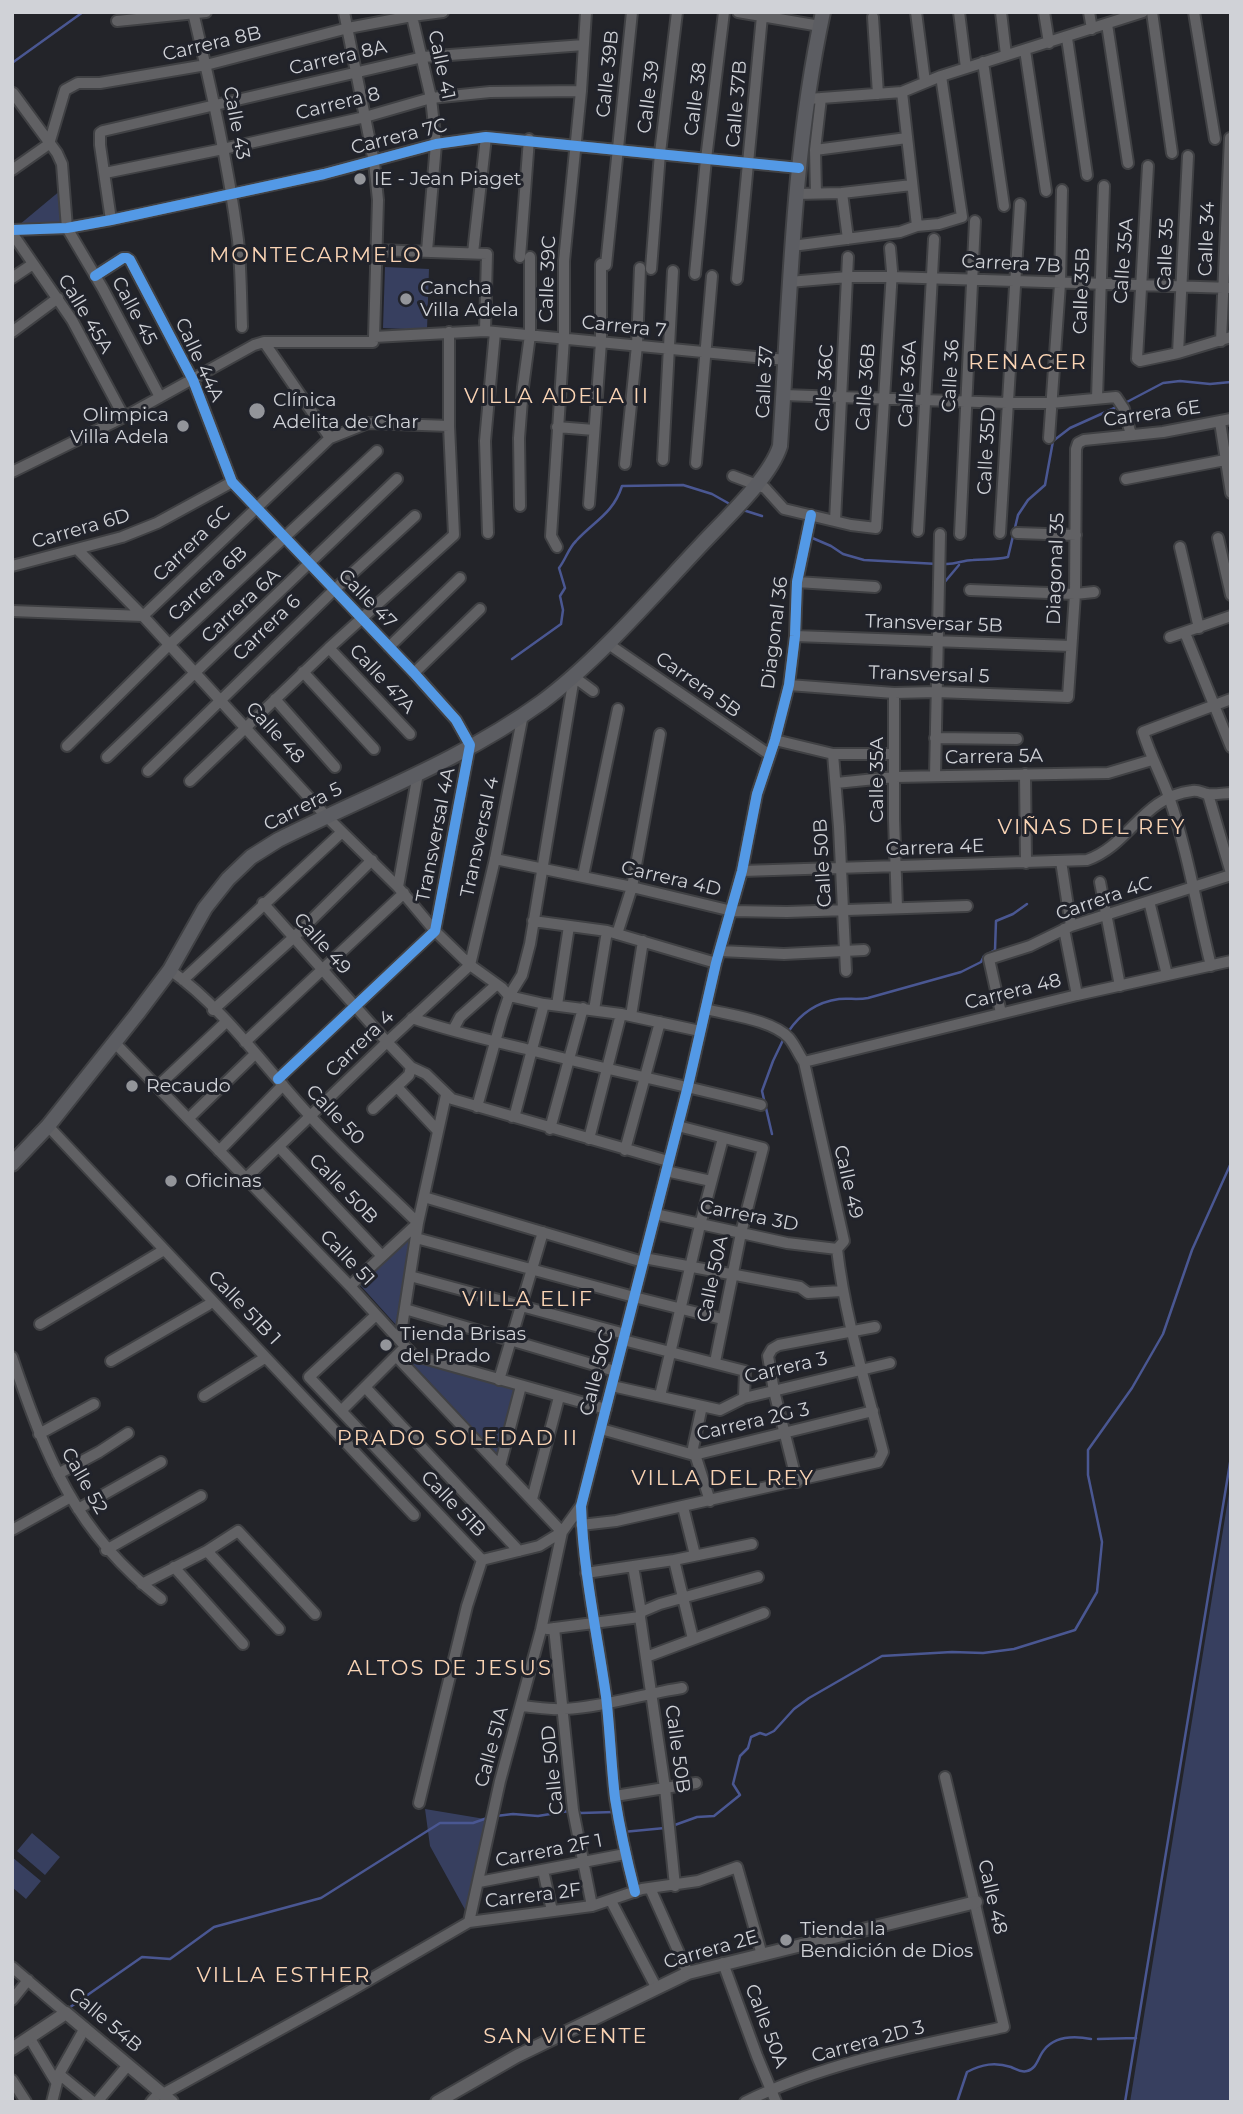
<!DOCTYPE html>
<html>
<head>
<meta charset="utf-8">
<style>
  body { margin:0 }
  #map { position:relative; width:1243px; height:2114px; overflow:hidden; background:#232429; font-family:Montserrat,sans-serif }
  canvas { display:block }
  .frame { position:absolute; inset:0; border:14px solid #d0d2d7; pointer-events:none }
</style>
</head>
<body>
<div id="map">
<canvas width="1243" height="2114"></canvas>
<div class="frame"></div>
</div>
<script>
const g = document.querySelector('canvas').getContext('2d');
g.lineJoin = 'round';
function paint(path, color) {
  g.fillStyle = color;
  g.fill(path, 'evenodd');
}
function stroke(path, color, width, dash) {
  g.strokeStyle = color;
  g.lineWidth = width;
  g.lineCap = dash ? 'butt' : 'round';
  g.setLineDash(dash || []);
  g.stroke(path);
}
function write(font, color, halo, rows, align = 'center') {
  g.font = font + ' Montserrat,sans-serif';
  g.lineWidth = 6;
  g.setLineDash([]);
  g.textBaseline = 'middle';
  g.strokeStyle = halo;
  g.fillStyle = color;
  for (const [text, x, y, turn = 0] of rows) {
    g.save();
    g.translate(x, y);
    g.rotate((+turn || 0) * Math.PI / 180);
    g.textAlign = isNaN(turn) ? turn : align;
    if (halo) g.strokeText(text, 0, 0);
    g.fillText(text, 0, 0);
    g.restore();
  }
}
paint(new Path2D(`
  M 61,190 L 60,223 L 19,225 Z
  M 385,267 L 429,269 L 427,330 L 383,328 Z
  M 412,1234 L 397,1326 L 360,1285 Z
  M 409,1360 L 517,1389 L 498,1455 Z
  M 1231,1481 L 1231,2102 L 1130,2102 Z
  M 425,1809 L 485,1819 L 468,1915 L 430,1846 Z
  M 32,1833 L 60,1857 L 45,1875 L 17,1851 Z
  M 12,1857 L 41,1881 L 26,1899 L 12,1887 Z`), '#373f5f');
stroke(new Path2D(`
  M 12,63 L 83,12
  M 1125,403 L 1163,383 L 1180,381 L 1210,384 L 1231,382
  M 743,510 L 762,516
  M 810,537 L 831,546 L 843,554 L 864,560 L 938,564
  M 944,564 C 956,565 962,560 973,560 C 985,559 995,560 1008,557 L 1018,515 L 1028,500 L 1045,485 L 1053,441 L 1070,428 L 1119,406
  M 943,584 L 959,565
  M 512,659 L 561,624 L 563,610 L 560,596 L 565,588 L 559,568 C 566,559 568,549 576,541 C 594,521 613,514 622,486 L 683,485 L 712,494 L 728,503
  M 788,1032 C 800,1014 817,1002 839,999 C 849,998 858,1000 868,998 L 961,972 L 981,962 L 984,956 L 995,950 L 996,921 L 1013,914 L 1027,904
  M 772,1134 L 762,1091 L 773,1061 L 784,1038
  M 576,1811 L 581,1813 L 614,1812
  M 496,1816 L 513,1814 L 538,1816 L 569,1811
  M 672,1826 L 697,1817 L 714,1816 L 740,1795 L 733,1784 L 740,1756 L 748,1748 L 751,1737 L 760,1733 L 766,1735 L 774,1731 L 794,1709 L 809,1698 L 882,1656 L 952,1652 L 983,1653 L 1014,1649 L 1075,1630 L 1097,1592 L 1102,1542 L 1088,1475 L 1088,1450 L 1132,1388 L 1163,1334 L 1192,1250 L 1231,1163
  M 623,1832 L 665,1828
  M 66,2010 L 142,1957 L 170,1959 L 214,1927 L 321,1898 L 440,1823 L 473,1823 L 490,1817
  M 1098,2039 L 1136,2038
  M 957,2102 L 967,2072 C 982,2064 995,2062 1011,2067 C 1016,2069 1021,2073 1027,2071 C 1037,2069 1038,2057 1044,2050 C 1055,2036 1075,2036 1091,2039
  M 1125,2102 L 1231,1457`), '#4a5792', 2.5);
const minor = new Path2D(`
  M 193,12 C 211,88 228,163 238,240 C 241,269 241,298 242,327
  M 344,12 L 374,162 L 378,200 L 374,337 L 485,331 L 786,360
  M 411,12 L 431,98 L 436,144 L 427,251
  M 738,12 L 820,26
  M 916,12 L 925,82
  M 959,12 L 966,68
  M 1001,12 L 1006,55
  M 1044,12 L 1049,43
  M 1089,12 L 1092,29
  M 1152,12 L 1172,153
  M 1194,12 L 1215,139
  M 873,17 L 878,94
  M 117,21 L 206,12
  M 1107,24 L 1128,163
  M 1067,38 L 1087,175
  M 1025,50 L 1046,191
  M 983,62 L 1004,206
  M 902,92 L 917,226
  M 13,93 L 57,153 L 62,164 L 67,228 L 103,289 L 160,397
  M 808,99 L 902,92 L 941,76 L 1143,12
  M 815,150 L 907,138
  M 1148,166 L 1137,359 L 1140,361 L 1178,353 L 1231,337
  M 12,170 L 49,144 L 65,90 L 78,83 L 100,83 L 206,65 L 348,28 L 412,16 L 443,12
  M 105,173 L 223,149 L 365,117 L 431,98 L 490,92 L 581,91
  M 816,193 L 815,150 L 821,98
  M 842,193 L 848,239
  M 796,194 L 842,193 L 912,185
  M 111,220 L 100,145 L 100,133 L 103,131 L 423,57 L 584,45
  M 12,230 L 67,228 L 111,220 L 324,174 L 436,144 L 486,137 L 799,168
  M 12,233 L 72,320 L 124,417
  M 800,245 L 900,232 L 917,226 L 939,224 L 962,217 L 941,76
  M 376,250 L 487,254 L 485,331
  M 473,253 L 486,137
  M 520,257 L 529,139
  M 606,265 L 632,12
  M 651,269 L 660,153 L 677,12
  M 695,274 L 706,159 L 724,12
  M 95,276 L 123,258 L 127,258 L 130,260 L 193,380 L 232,482 L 414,673 L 456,720 L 470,745 L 435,931 L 278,1079
  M 12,278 L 33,264
  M 737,279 L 762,16
  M 789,282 L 848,277 L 891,277 L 1231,288
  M 12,332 L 58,298
  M 1221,341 L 1230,138
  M 264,342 L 330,438
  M 1178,353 L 1188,156
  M 784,395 L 1007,403 L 1051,403 L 1116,397 L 1124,409 L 1131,435
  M 1097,398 L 1104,186
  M 1220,422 L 1231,493
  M 557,427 L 594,430
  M 1049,438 L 1060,284 L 1062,190
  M 663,460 L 673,271
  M 696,463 L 712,276
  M 625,464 L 637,345 L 640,268
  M 12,472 L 124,417 L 254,345 L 264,342 L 373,342
  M 733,476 L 765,488 L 784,509 L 851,525 L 876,528 L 892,271 L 890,248
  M 1126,479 L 1225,460
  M 589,504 L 601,342 L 601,264
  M 520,506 L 519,438 L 523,387 L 530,335 L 530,257
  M 835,521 L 848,257
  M 918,531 L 934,239
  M 488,533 L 485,441 L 495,332
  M 1000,533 L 1020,204
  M 1017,533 L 1076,535
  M 960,534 L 975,221
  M 1218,538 L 1231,595
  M 557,547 L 551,536 L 564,338 L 564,261 L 581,91 L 586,12
  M 1180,547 L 1199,628
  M 78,550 L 143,616 L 326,816 L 398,887 L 435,931 L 470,965 L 502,988 L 509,996 L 544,1004 L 621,1014 L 700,1031
  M 12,566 L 122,537 L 157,523 L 232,482
  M 797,582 L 875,587
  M 970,590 L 1075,594 L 1094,592
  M 12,611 L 143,616
  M 143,616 L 330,438 L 368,423 L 449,426
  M 1185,633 L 1231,747
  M 795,636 L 1071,646
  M 1170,637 L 1231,616
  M 607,643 L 770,755
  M 389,647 L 460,578
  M 329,648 L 410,734
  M 303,672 L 374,749
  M 414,673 L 480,609
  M 789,685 L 894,693 L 937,692 L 1068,697 L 1075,594 L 1076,449 L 1078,443 L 1084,440 L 1163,432 L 1231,419
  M 894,693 L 894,819 L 897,908
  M 275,699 L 335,767
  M 935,738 L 1017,739
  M 775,740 L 833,754 L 894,754
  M 67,746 L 169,645 L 377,451
  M 833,754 L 839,827 L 846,971
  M 107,757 L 397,479
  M 148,771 L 334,590 L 415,516
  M 1025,774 L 1026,863
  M 935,776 L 940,534
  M 190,781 L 329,648 L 454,535 L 449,426 L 449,332
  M 836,783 L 895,777 L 1108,773 L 1152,760
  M 1208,794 L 1231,873
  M 495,859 L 632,887 L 732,911 L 787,912 L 967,906
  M 1061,861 L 1071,926
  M 742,871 L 1087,860 C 1130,845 1142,797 1192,791 C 1199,790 1202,793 1208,794 C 1215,795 1224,793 1231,793
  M 583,876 L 618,709
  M 1100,882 L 1120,986
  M 398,887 L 418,773
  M 1149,901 L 1167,975
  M 263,903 L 387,1042 L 411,1067 L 426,1074 L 452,1099 L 668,1161
  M 533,921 L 607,931 L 716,963
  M 1064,929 L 1077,995
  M 617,934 L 632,887 L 660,734
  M 720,951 L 784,954 L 864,950
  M 1211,966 C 1197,910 1188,852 1169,797 C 1161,775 1150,755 1143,732 L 1231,699
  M 170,970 C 224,1008 266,1069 311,1117 C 345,1154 382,1188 418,1223 L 350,1286
  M 183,980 L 342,832
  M 557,1005 L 569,926
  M 213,1010 L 293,938 L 372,860
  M 594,1010 L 607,931
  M 1001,1013 L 989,959 L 1030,946 L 1071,926 L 1231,875
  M 631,1016 L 643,941
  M 412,1018 C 449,1031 488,1040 526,1049 C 604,1069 683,1085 761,1105
  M 453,1030 L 460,1017 L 496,985
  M 245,1042 L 404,893
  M 115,1043 L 350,1286 L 413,1355 L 606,1409
  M 804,1062 L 1077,995 L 1231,961
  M 158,1086 L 226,1022
  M 397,1087 L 438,1131
  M 477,1107 L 502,1017 L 509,996 L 522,975 L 530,944 L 574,677 L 593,691
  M 373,1109 L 409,1075 L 411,1067
  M 512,1117 L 515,1114 L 544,1004
  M 189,1118 L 254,1055
  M 48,1126 L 414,1515
  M 678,1126 L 763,1148 L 741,1233 L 715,1362
  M 550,1129 L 583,1008
  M 589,1139 L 621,1014
  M 279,1147 L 382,1256
  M 625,1150 L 660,1022
  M 219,1151 L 283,1085
  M 666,1171 L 711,1181
  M 245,1179 L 387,1042 L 470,965 L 495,859 L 523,714
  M 424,1197 L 643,1262
  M 655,1214 L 787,1243 L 837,1249
  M 416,1238 L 634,1297 L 722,1319
  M 644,1258 L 800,1287 L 808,1293 L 842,1291
  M 410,1276 L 625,1334
  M 405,1309 L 615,1371
  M 376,1315 L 309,1377 L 482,1560
  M 40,1324 L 164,1250
  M 400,1340 L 418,1223 L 446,1095
  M 623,1340 L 745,1371 L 744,1398
  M 396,1356 L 562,1532 L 539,1546 L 482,1560
  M 12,1357 C 46,1457 75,1532 161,1599
  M 111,1361 L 208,1305
  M 499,1380 L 543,1232
  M 612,1386 L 720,1410 L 744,1398 L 890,1363
  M 365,1387 L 519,1551
  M 204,1396 L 263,1359
  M 660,1396 L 700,1225 L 723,1138
  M 702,1406 L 693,1448 L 710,1501
  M 341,1411 L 401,1351
  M 601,1429 L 694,1455 L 873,1411
  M 39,1434 L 94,1404
  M 500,1466 L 521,1386
  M 58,1474 L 99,1452 L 128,1433
  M 797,1482 L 774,1391 L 768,1356 L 772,1349 L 779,1345 L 875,1327
  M 532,1499 L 559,1397
  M 683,1507 L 695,1555
  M 78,1509 L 161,1462
  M 581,1525 L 616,1521 L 878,1462 L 883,1452 C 866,1384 845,1319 837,1249 L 844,1241 L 804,1062 C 799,1055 795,1045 789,1038 C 773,1020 729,1015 706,1009
  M 12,1530 L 71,1497
  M 106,1550 L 201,1496
  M 207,1551 L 279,1629
  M 674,1560 L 693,1639
  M 633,1566 L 641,1612
  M 174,1567 L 243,1644
  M 586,1573 L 674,1560 L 752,1544
  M 142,1584 L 207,1551 L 238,1531 L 315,1614
  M 640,1617 L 665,1788 L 675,1886
  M 554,1628 L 573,1810 L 592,1906
  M 547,1629 L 640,1617 L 641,1612 L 660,1604 L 758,1577
  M 646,1657 L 764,1613
  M 521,1706 C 535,1707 550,1710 564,1709 C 604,1707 643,1694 682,1688
  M 615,1796 L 696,1783
  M 419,1803 L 467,1606 L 482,1560
  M 543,1870 L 552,1911
  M 479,1882 L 625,1854
  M 650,1888 L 688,1973
  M 635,1892 C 627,1861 620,1830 615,1798 C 611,1764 610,1730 606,1696 C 597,1633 583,1570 581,1506 L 688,1086 L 716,963 L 742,871 L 757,794 L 775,740 L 789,685 L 795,636 L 797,582 L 811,515
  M 611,1901 L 656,1987
  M 469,1922 L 500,1781 L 541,1630 L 562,1532 L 580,1507
  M 723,1963 L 757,2056 L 776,2102
  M 12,1967 L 66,2013
  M 12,2000 L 28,1980
  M 29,2037 L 56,2082
  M 59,2074 L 93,2102
  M 12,2080 L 26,2102
  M 163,2094 L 350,1991 L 469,1922 L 592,1906 L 642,1889 L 698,1881 L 737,1867 L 762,1955
  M 52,2102 L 59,2074 L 85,2028
  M 97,2102 L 128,2065
  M 151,2102 L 160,2092
  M 745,2102 C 823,2063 919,2045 1004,2027 L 945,1777`);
const tertiary = new Path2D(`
  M 12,2049 L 66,2013 L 172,2102
  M 437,2102 L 517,2056 L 688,1973 L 976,1902`);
const secondary = new Path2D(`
  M 12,1164 L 48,1126 L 137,1014 L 170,970 L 205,908 L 228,879 L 251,857 L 278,840 C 366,796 462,760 542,702 C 598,660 653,596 701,545 C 725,519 770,478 780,446 C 790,301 792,155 823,12`);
stroke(minor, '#404144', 14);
stroke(tertiary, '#404144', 16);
stroke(secondary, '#404144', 18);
stroke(minor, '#616164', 10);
stroke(tertiary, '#616164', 12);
stroke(secondary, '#5c5d62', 14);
stroke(new Path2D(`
  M 12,230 L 67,228 L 111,220 L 324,174 L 436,144 L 486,137 L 799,168
  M 95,276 L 123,258 L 127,258 L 130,260 L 193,380 L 232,482 L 414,673 L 456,720 L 470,745 L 435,931 L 278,1079
  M 635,1892 C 627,1861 620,1830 615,1798 C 611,1764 610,1730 606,1696 C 597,1633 583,1570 581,1506 L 688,1086 L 716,963 L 742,871 L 757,794 L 775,740 L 789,685 L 795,636 L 797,582 L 811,515`), '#5399e6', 10);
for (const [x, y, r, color] of [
  [360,179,7,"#93959a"],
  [406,299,7,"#93959a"],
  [257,411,9,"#93959a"],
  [183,426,7,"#93959a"],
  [132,1086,7,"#93959a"],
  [171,1181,7,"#93959a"],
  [386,1345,7,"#93959a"],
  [786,1940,7,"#93959a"]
]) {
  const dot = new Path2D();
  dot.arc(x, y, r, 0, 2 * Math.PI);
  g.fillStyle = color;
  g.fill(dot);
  stroke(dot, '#21232b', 2.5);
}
write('19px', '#d0d2d7', '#21232b', [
  ["Carrera 8B",212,44,-13],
  ["Carrera 8A",338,58,-13],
  ["Calle 41",441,65,78],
  ["Calle 39B",608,74,-84],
  ["Calle 39",649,97,-83],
  ["Calle 38",696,99,-83],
  ["Carrera 8",338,104,-14],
  ["Calle 37B",737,104,-85],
  ["Calle 43",236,123,79],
  ["Carrera 7C",399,137,-14],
  ["Calle 34",1207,239,-88],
  ["Calle 35",1166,254,-88],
  ["Calle 35A",1124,261,-86],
  ["Carrera 7B",1011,264,3],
  ["Calle 39C",548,279,-88],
  ["Calle 35B",1082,291,-88],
  ["Calle 45",134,311,62],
  ["Calle 45A",85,314,59],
  ["Carrera 7",624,327,6],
  ["Calle 44A",199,360,65],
  ["Calle 36",951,376,-87],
  ["Calle 37",765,382,-87],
  ["Calle 36A",908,384,-87],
  ["Calle 36B",866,387,-86],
  ["Calle 36C",825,388,-87],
  ["Carrera 6E",1152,414,-8],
  ["Calle 35D",987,451,-87],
  ["Carrera 6D",81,529,-16],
  ["Carrera 6C",192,544,-44],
  ["Diagonal 35",1056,569,-88],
  ["Carrera 6B",208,584,-43],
  ["Calle 47",367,599,46],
  ["Carrera 6A",241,606,-43],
  ["Transversar 5B",934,624,2],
  ["Carrera 6",267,628,-44],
  ["Diagonal 36",775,633,-83],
  ["Transversal 5",929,675,2],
  ["Calle 47A",382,679,47],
  ["Carrera 5B",698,685,35],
  ["Calle 48",275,733,47],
  ["Carrera 5A",994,757,-1],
  ["Calle 35A",877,780,-90],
  ["Carrera 5",303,807,-27],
  ["Transversal 4A",436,835,-79],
  ["Transversal 4",480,837,-78],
  ["Carrera 4E",935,848,-2],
  ["Calle 50B",823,863,-93],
  ["Carrera 4D",671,879,13],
  ["Carrera 4C",1104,899,-19],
  ["Calle 49",322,944,48],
  ["Carrera 48",1013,992,-14],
  ["Carrera 4",360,1044,-44],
  ["Calle 50",335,1115,46],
  ["Calle 49",848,1182,77],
  ["Calle 50B",343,1189,46],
  ["Carrera 3D",749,1216,11],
  ["Calle 51",347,1258,46],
  ["Calle 50A",713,1279,-78],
  ["Calle 51B 1",244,1308,46],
  ["Carrera 3",786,1368,-13],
  ["Calle 50C",597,1373,-76],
  ["Carrera 2G 3",753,1422,-13],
  ["Calle 52",84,1481,60],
  ["Calle 51B",453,1504,46],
  ["Calle 51A",492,1747,-75],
  ["Calle 50B",677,1749,82],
  ["Calle 50D",553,1770,-96],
  ["Carrera 2F 1",549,1851,-11],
  ["Carrera 2F",533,1896,-7],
  ["Calle 48",992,1897,77],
  ["Carrera 2E",711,1950,-16],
  ["Calle 54B",105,2020,40],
  ["Calle 50A",766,2026,69],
  ["Carrera 2D 3",868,2042,-15]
]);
write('19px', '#d0d2d7', '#21232b', [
  ["IE - Jean Piaget",374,179],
  ["Cancha",420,288],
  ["Villa Adela",420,310],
  ["Clínica",273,400],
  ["Adelita de Char",273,422],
  ["Olimpica",169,415,"right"],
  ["Villa Adela",169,437,"right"],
  ["Recaudo",146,1086],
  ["Oficinas",185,1181],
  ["Tienda Brisas",400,1334],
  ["del Prado",400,1356],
  ["Tienda la",800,1929],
  ["Bendición de Dios",800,1951]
], 'left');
g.letterSpacing = '2px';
write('21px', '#fad4b4', '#21232b', [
  ["MONTECARMELO",316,256],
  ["RENACER",1028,363],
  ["VILLA ADELA II",557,397],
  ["VIÑAS DEL REY",1092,828],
  ["VILLA ELIF",528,1300],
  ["PRADO SOLEDAD II",458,1439],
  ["VILLA DEL REY",723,1479],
  ["ALTOS DE JESUS",450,1669],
  ["VILLA ESTHER",284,1976],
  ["SAN VICENTE",566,2037]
]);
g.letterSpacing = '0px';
</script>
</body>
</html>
